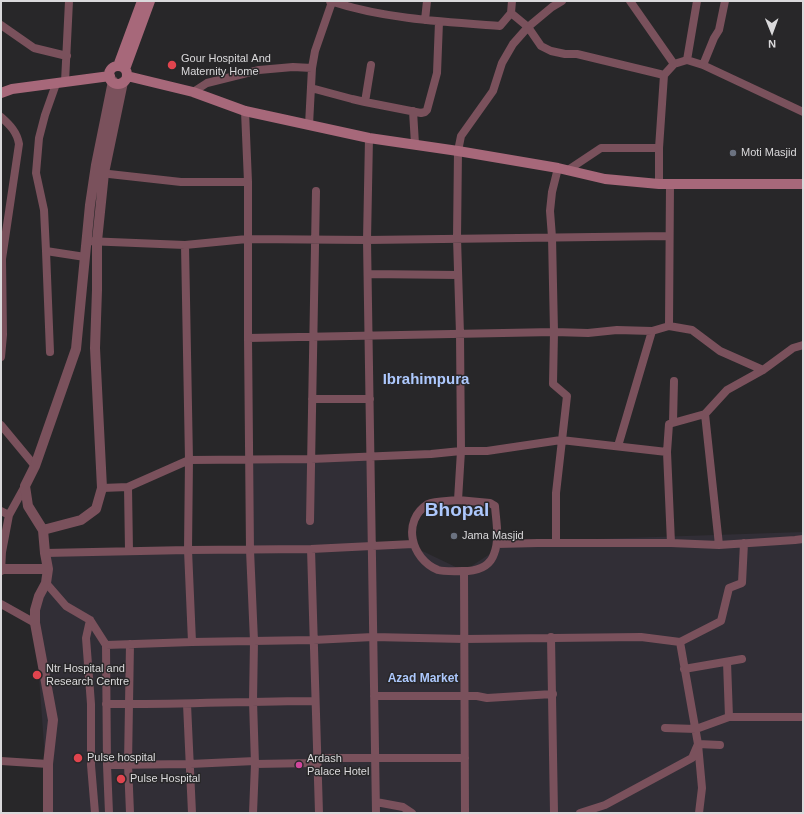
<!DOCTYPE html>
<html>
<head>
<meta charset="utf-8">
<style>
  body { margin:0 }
  #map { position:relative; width:804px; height:814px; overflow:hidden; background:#282729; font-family:Helvetica,sans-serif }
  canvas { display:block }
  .frame { position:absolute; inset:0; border:2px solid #dad9db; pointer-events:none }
  .north { position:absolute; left:752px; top:12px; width:40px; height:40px; -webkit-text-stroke:3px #282729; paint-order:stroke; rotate:179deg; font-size:11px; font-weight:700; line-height:16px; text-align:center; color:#dad9db }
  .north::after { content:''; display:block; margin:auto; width:14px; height:18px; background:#dad9db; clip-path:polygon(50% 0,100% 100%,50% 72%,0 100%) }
</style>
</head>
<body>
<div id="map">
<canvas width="804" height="814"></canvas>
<div class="frame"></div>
<div class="north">N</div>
</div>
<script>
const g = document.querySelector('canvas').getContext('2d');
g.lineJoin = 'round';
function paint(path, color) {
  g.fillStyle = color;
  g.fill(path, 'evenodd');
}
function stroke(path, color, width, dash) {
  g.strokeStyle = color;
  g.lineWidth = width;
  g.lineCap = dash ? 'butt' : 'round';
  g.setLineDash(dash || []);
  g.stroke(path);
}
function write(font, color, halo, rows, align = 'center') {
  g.font = font + ' Helvetica,sans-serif';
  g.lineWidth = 3;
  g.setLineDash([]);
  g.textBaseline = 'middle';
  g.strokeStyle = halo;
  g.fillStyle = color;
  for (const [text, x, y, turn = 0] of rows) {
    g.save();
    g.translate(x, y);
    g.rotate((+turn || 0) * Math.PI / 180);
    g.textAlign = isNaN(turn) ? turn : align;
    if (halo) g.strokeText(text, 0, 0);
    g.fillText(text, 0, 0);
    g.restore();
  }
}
paint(new Path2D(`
  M 370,457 L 372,548 L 412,546 L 464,571 L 508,542 L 803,532 L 803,813 L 49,813 L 35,622 L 45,553 L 247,550 L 251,458 Z`), '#312e36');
stroke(new Path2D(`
  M 330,1 C 384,19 445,22 500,26 L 511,13 L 512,1
  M 630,1 L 674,64
  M 511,13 L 528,27 L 541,46 L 551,51 L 565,54 L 577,54 L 664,75
  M 425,20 L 427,1
  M 1,25 L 34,48 L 67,56
  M 687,60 L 697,1
  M 703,65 L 714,38 L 719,30 L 725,1
  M 65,82 L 69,1
  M 56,84 L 45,115 L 39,138 L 36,173 L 44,210 L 46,251 L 85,257
  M 311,88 L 352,99 L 365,102 L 371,65
  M 193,92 L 207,83 L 259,70 L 293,67 L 312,68
  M 365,102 L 421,113 L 425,112 L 427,110 L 437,73 L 439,22
  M 245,111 L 248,182 L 248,338 L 250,550 L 254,641 L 253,701 L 255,764 L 253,813
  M 413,111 L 415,144
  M 1,117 C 10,125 17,132 19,144 L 2,259 L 3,335 L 1,357
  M 309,125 L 312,68 L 315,51 L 332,2
  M 369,138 L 367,240 L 376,813
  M 568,170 L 601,148 L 659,148
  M 100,173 L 181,182 L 248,182
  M 659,184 L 659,148 L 664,75 L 674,64 L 687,60 L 703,65 L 803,112
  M 86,241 L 185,245 L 247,239 L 367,240 L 669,236
  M 185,245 L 189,460 L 188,550 L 192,642
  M 46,251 L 50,352
  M 368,274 L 458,275
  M 669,326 L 670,184
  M 248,338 L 554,332 L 588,333 L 617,330 L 652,331
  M 312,399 L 370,399
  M 705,414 L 719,545
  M 673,422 L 674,381
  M 1,425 L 35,466
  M 618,446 L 652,331 L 669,326 L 692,330 L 720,351 L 763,370
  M 128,487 L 129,551
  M 102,488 L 128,487 L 189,460 L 311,459 L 431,454 L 461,451 L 487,451 L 561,440 L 667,452
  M 458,500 L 461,451 L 460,334 L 457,238 L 458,151 L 461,136 L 493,91 L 502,63 L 513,44 L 528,27 L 552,7 L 562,1
  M 458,500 L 490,503 L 495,506 C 496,521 500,539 494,554 C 490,566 480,570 468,571 C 461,571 444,572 438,570 C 411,559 401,521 428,504 C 434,501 451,501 458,500 Z
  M 1,511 L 9,515
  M 310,521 L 316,191
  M 556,543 L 556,493 L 567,396 L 553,384 L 554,332 L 552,237 L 550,211 L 552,192 L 558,168
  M 671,543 L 667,452 L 669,424 L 705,414 L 727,390 L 763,370 L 793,348 L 803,345
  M 497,544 L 538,543 L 671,543 L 719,545 L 795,540 L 803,539
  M 311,549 L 319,813
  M 45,553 L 188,550 L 311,549 L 413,544
  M 1,571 L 2,552 L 9,515 L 25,486
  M 464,571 L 465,813
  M 46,583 L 66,606 L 90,620 L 106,645 L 107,765 L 109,813
  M 1,604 L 35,623
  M 90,620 L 86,638 L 91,704 L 91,765 L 95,813
  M 551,637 L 554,813
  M 680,642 L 698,744 L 702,788 L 699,813
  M 106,645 L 192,642 L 313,640 L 373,637 L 464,639 L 641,637 L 680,642 L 721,621 L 729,588 L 742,583 L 744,543
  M 727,662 L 729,717
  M 684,669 L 742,659
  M 374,696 L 477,696 L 487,698 L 553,694
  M 106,704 C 176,705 245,701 315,701
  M 187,704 L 192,813
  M 665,728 L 696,729 L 729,717 L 803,717
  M 1,761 L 48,764
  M 255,764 L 313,763 L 317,758 L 465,758
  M 107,765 L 190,764 L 255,761
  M 376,802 L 403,807 L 412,813
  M 130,813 L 128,764 L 130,644
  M 580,813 L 605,805 L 692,758 L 698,744 L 720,745`), '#7a515c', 8);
stroke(new Path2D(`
  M 43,530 L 81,520 L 96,509 L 102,488 L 95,348 L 97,290 L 97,241 L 104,173 L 123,82
  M 1,569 L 48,569
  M 48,813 L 48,764 L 53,720 L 35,623 L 35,610 L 39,596 L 46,583 L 48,569 L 45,553 L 43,530 L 28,506 L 25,486 L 35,466 L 76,349 L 90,205 L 96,165 L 113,81`), '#7a515c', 10);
stroke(new Path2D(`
  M 118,66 L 142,1
  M109 75a9 9 0 1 1 18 0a9 9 0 1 1-18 0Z
  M 125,69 L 150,1
  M 127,76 L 193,92 L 245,111 L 369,138 L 458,151 L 558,168 L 605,179 L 659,184 L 803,184
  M 1,93 L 12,89 L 110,76`), '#a7687a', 10);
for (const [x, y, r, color] of [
  [172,65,5,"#e0444e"],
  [733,153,4,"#6b7280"],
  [454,536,4,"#6b7280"],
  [37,675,5,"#e0444e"],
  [78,758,5,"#e0444e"],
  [299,765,4,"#d1479c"],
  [121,779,5,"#e0444e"]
]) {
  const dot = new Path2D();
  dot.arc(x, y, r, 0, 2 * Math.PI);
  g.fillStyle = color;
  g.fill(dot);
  stroke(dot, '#282729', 1.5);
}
write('11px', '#dad9db', '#282729', [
  ["Gour Hospital And",181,59],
  ["Maternity Home",181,72],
  ["Moti Masjid",741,153],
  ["Jama Masjid",462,536],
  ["Ntr Hospital and",46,669],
  ["Research Centre",46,682],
  ["Pulse hospital",87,758],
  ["Ardash",307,759],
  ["Palace Hotel",307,772],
  ["Pulse Hospital",130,779]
], 'left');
write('bold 12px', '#adc8fd', '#282729', [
  ["Azad Market",423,679]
]);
write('bold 15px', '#adc8fd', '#282729', [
  ["Ibrahimpura",426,380]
]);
write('bold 19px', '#adc8fd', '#282729', [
  ["Bhopal",457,511]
]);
</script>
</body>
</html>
